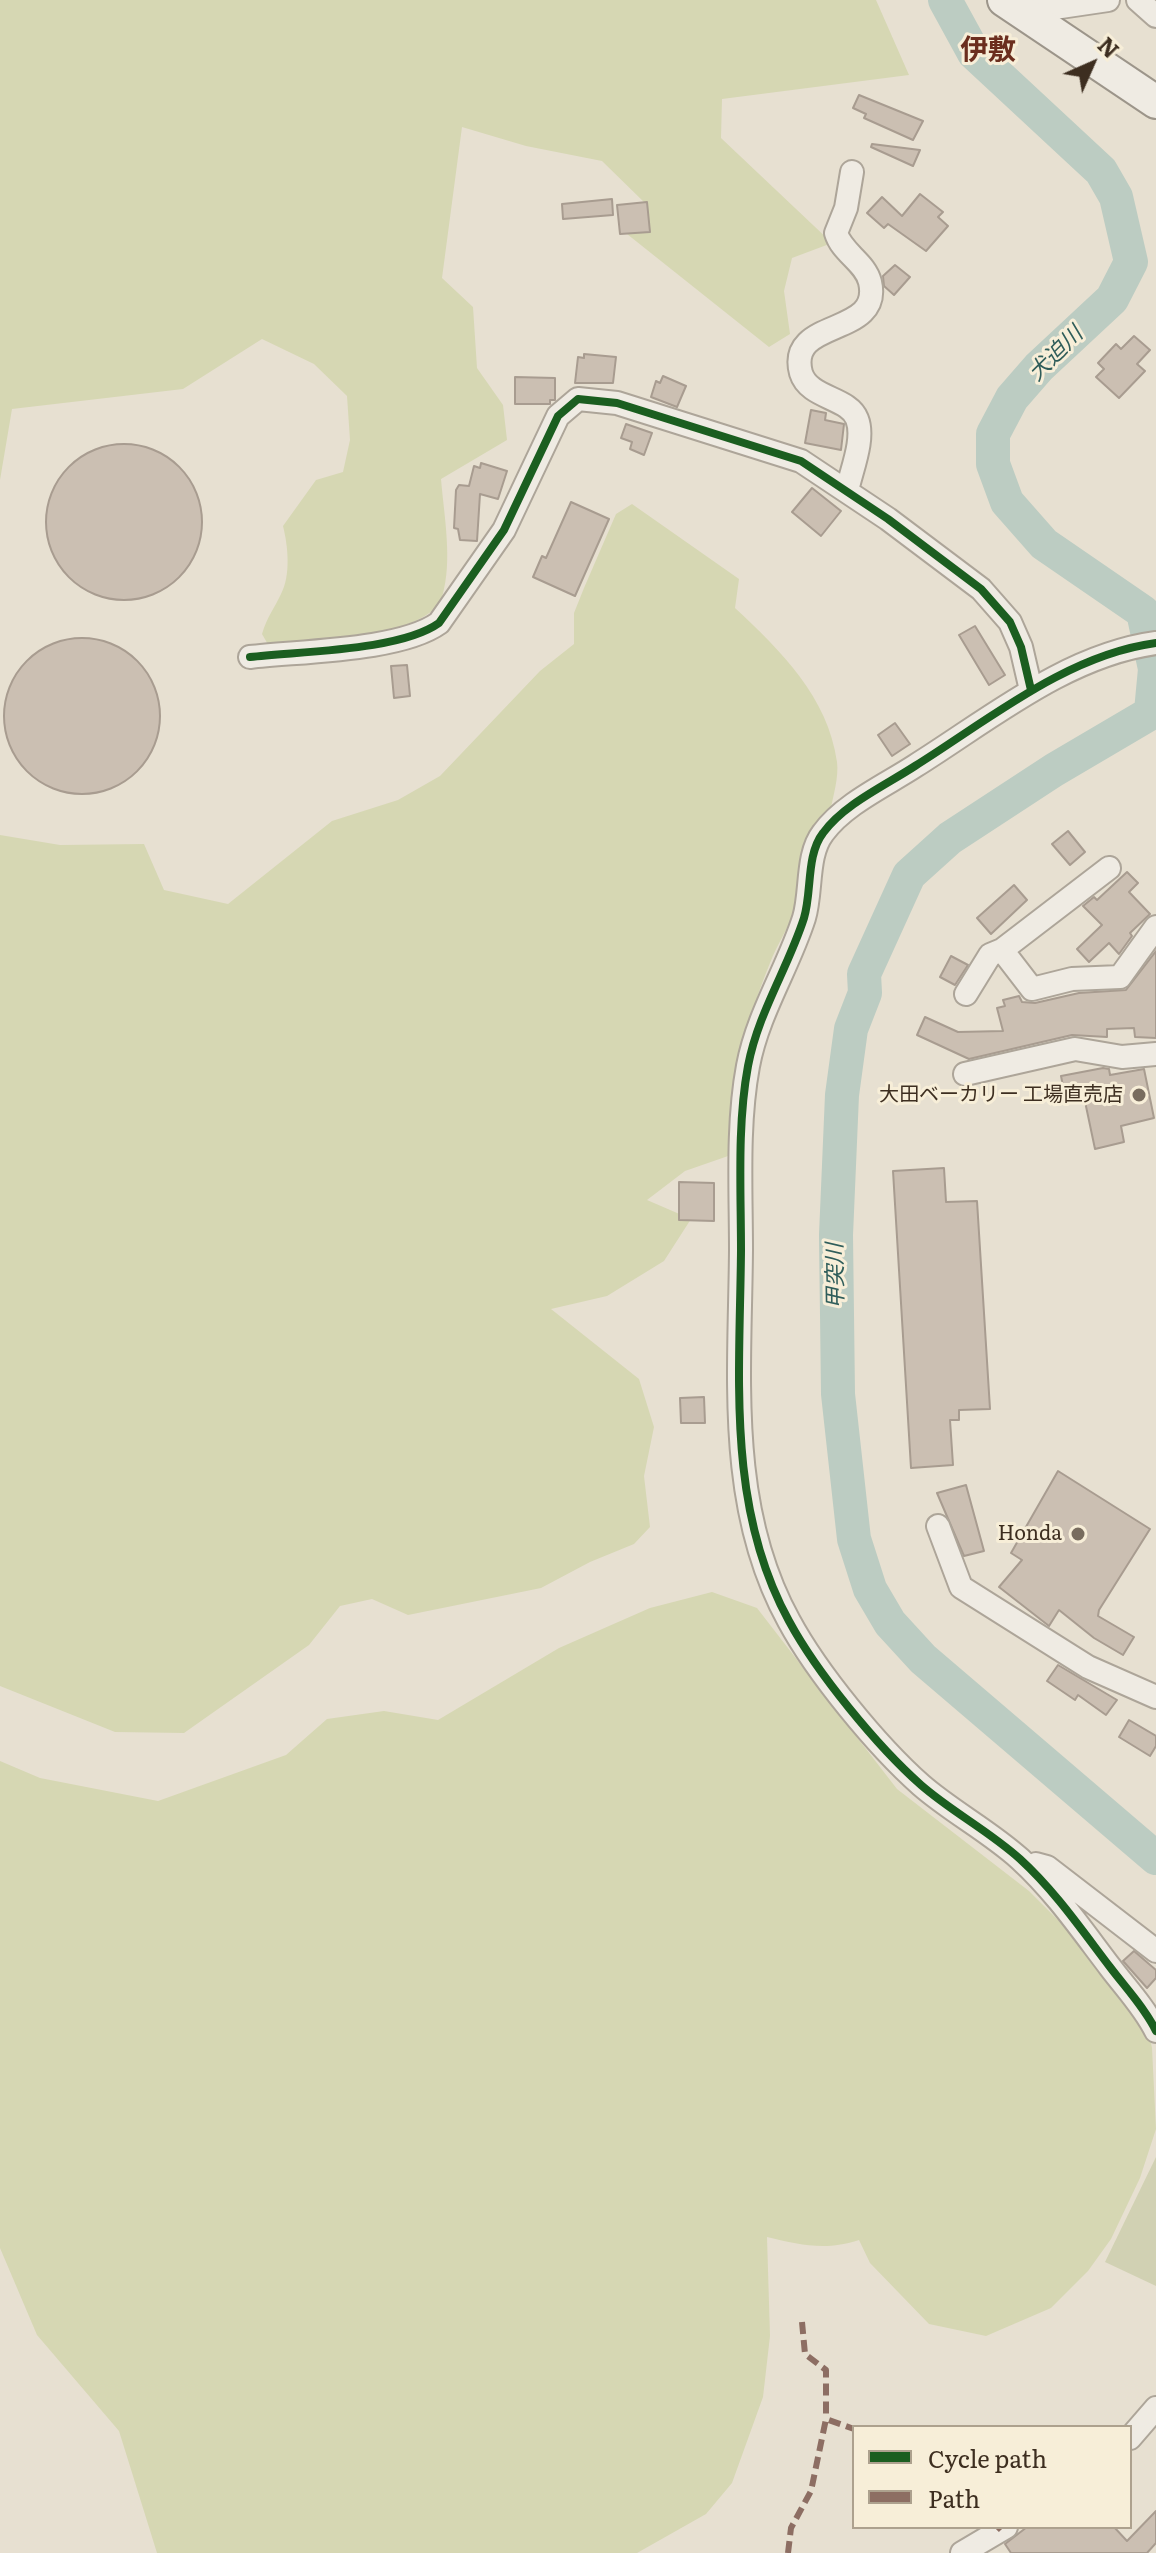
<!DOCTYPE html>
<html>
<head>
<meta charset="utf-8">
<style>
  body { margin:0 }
  #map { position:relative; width:1156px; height:2553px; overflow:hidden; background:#e7e0d1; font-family:Literata,serif }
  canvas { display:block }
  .legend { position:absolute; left:852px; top:2425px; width:280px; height:104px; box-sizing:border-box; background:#f7eed8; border:2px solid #ada18e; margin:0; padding:10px 14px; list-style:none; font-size:24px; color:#3d2e20 }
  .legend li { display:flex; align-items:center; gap:16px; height:40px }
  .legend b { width:40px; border:2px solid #ada18e }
  .north { position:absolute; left:1052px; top:24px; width:80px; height:80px; -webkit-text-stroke:6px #f7eed8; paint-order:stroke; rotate:45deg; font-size:22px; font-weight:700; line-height:32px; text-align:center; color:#3d2e20 }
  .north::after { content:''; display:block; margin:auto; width:28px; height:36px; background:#3d2e20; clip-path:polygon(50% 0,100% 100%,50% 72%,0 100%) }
</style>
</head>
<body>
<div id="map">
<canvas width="1156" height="2553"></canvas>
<ul class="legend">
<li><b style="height:10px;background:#1b5e20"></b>Cycle path</li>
<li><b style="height:10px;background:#8d6e63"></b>Path</li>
</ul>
<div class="north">N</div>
</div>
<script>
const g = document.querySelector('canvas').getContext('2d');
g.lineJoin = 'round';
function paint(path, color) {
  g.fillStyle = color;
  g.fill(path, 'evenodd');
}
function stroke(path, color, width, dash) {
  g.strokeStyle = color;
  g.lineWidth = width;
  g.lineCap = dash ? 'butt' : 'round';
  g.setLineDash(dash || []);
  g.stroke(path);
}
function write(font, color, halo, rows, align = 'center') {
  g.font = font + ' Literata,"Noto Sans JP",serif';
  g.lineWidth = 6;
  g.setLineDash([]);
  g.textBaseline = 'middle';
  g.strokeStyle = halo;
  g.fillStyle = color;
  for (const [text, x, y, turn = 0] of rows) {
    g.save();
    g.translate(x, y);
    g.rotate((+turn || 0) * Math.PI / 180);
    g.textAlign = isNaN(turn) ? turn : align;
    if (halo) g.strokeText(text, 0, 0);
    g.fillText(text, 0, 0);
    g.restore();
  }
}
paint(new Path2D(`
  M 0,0 L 876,0 L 909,75 L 722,99 L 721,138 L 832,243 L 792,258 L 784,291 L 790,334 L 769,347 L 622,230 L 648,206 L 602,161 L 526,146 L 462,127 L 442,278 L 473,307 L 477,368 L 503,405 L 507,440 L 441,479 C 444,516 453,561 442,597 C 430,637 307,642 270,648 L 262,634 C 267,617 274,609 281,594 C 291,575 288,546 283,526 L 316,480 L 343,472 L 350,440 L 347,396 L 314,364 L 262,339 L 183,389 L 12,409 L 0,480 Z
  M 632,504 L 739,579 L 735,608 C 781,651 828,697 837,762 C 839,777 833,797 830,812 C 800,835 806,873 796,907 C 790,926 777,944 770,963 C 745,1024 730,1089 731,1155 L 685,1171 L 647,1200 L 691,1219 L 664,1261 L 607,1296 L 551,1309 L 639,1379 L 654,1427 L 644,1476 L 650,1527 L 634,1544 L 590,1562 L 541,1588 L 408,1615 L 372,1599 L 340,1606 L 309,1645 L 184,1733 L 115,1732 L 0,1686 L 0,835 L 60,845 L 144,844 L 164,890 L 228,904 L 332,821 L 398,800 L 440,776 L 540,671 L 574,644 L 574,613 L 584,588 L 616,514 Z
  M 712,1592 L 757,1608 L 897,1789 L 1029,1891 L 1143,2005 L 1152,2048 L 1156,2129 L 1140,2178 L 1111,2239 L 1088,2271 L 1051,2308 L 986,2336 L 929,2324 L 870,2263 L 859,2240 C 826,2251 800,2245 767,2237 L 770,2336 L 763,2397 L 732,2483 L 706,2514 L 637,2553 L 157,2553 L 119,2431 L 37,2335 L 0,2248 L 0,1761 L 40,1778 L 158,1801 L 286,1755 L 327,1719 L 384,1711 L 438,1720 L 559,1648 L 650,1608 Z`), '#d6d7b3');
paint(new Path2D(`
  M 1156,2157 L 1156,2286 L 1105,2262 Z`), '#d1d1b3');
stroke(new Path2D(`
  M 945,0 L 974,53 L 1101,171 L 1116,197 L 1131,262 L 1112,299 L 1039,367 L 1012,398 L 993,434 L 993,464 L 1007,502 L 1044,544 L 1143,612 L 1155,669 L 1151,711
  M 1156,710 L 1054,770 L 950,838 L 909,875 L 864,974 L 865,993 L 851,1029 L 842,1095 L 836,1235 L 838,1394 L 854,1539 L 870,1589 L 890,1623 L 923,1659 L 1156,1858`), '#bcccc2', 34);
const building = new Path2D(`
  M 859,95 L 923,121 L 913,140 L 864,118 L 866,114 L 853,108 Z
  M 872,144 L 920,150 L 913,166 L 871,147 Z
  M 920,194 L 943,212 L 938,217 L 948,226 L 926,251 L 888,224 L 884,228 L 867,213 L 882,197 L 902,216 Z
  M 612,199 L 613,215 L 563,219 L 562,204 Z
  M 647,202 L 650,232 L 620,234 L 617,205 Z
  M 895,265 L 910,277 L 894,295 L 884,286 L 883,276 Z
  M 1134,336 L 1150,350 L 1137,364 L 1145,371 L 1119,398 L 1096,377 L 1104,369 L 1098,363 L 1116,344 L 1121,349 Z
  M 584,354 L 616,357 L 613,383 L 575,383 L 578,357 L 584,358 Z
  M 663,376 L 686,386 L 677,407 L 651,397 L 656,381 L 660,383 Z
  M 515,377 L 555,378 L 555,400 L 550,400 L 550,404 L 515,404 Z
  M 811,410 L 826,413 L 825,420 L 844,424 L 841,450 L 805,443 Z
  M 626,424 L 652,433 L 644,455 L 630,449 L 632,442 L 621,438 Z
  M46 522a78 78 0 1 1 156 0a78 78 0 1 1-156 0Z
  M 481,463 L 507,471 L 498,499 L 480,494 L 477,541 L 460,540 L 458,529 L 454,528 L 456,490 L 459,485 L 469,486 L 474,466 L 480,468 Z
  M 812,488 L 841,511 L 821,536 L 792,512 Z
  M 571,502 L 609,519 L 575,596 L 533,577 L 542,556 L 546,558 Z
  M 975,626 L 1005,675 L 989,685 L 959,635 Z
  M4 716a78 78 0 1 1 156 0a78 78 0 1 1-156 0Z
  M 407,665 L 410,696 L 394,698 L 391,666 Z
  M 895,723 L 910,744 L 892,756 L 878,735 Z
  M 1068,831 L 1085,852 L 1070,865 L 1052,844 Z
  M 1127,872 L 1138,883 L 1129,892 L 1150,914 L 1130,933 L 1132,936 L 1119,954 L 1109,943 L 1089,962 L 1077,949 L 1102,925 L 1083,906 L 1094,897 L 1097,900 Z
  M 1014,885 L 1027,900 L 991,934 L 977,918 Z
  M 1156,951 L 1156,1038 L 1135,1037 L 1134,1028 L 1107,1029 L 1107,1037 L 1072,1035 L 969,1059 L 917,1035 L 925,1017 L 958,1032 L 1003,1031 L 997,1008 L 1005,1006 L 1003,1000 L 1019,996 L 1022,1002 L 1035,1003 L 1079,993 L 1126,990 Z
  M 951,956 L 968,965 L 955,985 L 940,977 Z
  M 1103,1068 L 1109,1069 L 1110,1075 L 1144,1069 L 1154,1118 L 1121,1126 L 1124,1142 L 1095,1149 L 1083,1092 L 1065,1096 L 1061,1076 Z
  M 944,1168 L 946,1202 L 977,1201 L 990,1409 L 959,1410 L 959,1420 L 950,1420 L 953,1465 L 911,1468 L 893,1171 Z
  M 679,1182 L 714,1183 L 714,1221 L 679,1220 Z
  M 704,1397 L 705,1423 L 681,1423 L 680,1398 Z
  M 1058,1471 L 1150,1529 L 1099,1610 L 1098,1616 L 1134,1637 L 1123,1655 L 1094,1638 L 1059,1610 L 1049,1626 L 999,1587 L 1022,1560 L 1011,1553 Z
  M 966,1485 L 984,1551 L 964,1556 L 937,1493 Z
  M 1058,1665 L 1117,1700 L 1106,1715 L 1078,1695 L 1075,1700 L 1047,1681 Z
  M 1129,1720 L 1156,1736 L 1156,1746 L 1150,1756 L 1119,1737 Z
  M 1134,1951 L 1156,1970 L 1156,1978 L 1147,1988 L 1123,1961 Z
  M 1156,2511 L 1156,2543 L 1147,2553 L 1011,2553 L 1005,2544 L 1027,2527 L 1114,2527 L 1127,2541 Z`);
paint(building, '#cbbfb2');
stroke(building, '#a89c90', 2);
const street = new Path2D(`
  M 1138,0 L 1156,16
  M 1020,13 L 1108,0
  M 847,491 C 851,471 865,439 857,419 C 849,397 809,399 801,373 C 786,317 883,338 870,282 C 865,262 842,253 836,233 L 846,208 L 852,172
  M 1156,643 C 1067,655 990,719 915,766 C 886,785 844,804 823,833 C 806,855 812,892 804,918 C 788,968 758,1013 748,1066 C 737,1125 741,1190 741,1250 C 740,1375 726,1507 789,1621 C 817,1673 877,1746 921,1785 C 952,1812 989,1831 1020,1859 C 1055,1891 1081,1929 1110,1967 C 1125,1987 1145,2008 1156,2031
  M 250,657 C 300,651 400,651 439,623 L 504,530 L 558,416 L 578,399 L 617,403 L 801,461 L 888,519 L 981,589 L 1010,622 L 1021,647 L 1031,690
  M 1109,868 L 1002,950 L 1032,989 L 1072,979 L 1120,977 L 1156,927
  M 966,994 L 990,955 L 1002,950
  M 965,1074 L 1075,1049 L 1122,1057 L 1156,1054
  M 938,1526 L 961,1587 L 1088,1667 L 1156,1697
  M 1036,1864 L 1047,1867 L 1156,1951
  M 1130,2438 L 1156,2408
  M 962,2553 L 1006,2527`);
const secondary = new Path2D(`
  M 1004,0 L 1156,102`);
stroke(street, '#ada599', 26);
stroke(secondary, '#9c958a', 36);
stroke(street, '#efebe3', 22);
stroke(secondary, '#efebe3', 32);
stroke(new Path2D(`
  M 802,2322 L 805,2354 L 826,2370 L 826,2419
  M 998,2527 L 1001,2530
  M 788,2553 L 791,2528 L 811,2491 L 826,2419 L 854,2429`), '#8d6e63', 6, [12, 6]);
stroke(new Path2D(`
  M 1156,643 C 1067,655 990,719 915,766 C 886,785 844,804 823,833 C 806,855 812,892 804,918 C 788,968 758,1013 748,1066 C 737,1125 741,1190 741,1250 C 740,1375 726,1507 789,1621 C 817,1673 877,1746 921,1785 C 952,1812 989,1831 1020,1859 C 1055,1891 1081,1929 1110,1967 C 1125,1987 1145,2008 1156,2031
  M 250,657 C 300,651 400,651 439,623 L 504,530 L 558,416 L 578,399 L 617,403 L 801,461 L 888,519 L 981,589 L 1010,622 L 1021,647 L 1031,690`), '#1b5e20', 8);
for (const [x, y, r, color] of [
  [1139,1095,8,"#786c5e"],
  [1078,1534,8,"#786c5e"]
]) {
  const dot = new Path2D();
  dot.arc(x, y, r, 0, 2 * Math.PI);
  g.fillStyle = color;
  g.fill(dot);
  stroke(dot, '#f7eed8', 3);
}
write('20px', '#3d2e20', '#f7eed8', [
  ["大田ベーカリー 工場直売店",1123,1095],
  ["Honda",1062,1534]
], 'right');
write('italic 22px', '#2f5d5a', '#f7eed8', [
  ["犬迫川",1056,354,-45],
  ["甲突川",836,1276,-91]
]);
write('bold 28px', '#6b2e1e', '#f7eed8', [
  ["伊敷",988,51]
]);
</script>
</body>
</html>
